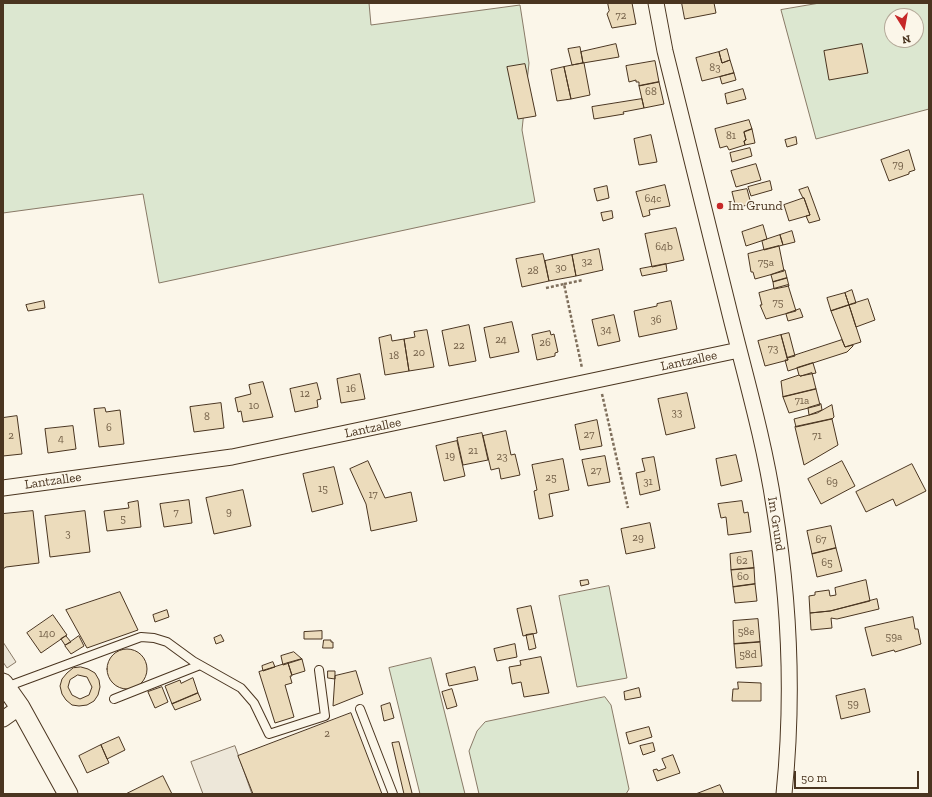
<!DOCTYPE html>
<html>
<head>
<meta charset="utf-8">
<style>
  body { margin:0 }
  #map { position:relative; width:932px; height:797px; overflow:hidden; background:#fbf6e9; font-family:"Zilla Slab",serif }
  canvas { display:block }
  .frame { position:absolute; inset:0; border:4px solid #4a3520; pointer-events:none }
  .north { position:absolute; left:884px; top:8px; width:40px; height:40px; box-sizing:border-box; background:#fbf6e9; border:1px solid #b4a999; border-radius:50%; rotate:169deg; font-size:11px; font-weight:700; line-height:16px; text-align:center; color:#4a3520 }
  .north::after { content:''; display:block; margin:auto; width:14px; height:18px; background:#c62828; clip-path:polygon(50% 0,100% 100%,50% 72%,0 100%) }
  .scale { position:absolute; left:794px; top:771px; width:125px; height:18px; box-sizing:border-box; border:2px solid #4a3520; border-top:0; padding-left:5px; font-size:12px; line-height:14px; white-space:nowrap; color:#4a3520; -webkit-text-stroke:3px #fbf6e9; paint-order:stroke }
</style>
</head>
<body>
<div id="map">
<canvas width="932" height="797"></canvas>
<div class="frame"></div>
<div class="north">N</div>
<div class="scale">50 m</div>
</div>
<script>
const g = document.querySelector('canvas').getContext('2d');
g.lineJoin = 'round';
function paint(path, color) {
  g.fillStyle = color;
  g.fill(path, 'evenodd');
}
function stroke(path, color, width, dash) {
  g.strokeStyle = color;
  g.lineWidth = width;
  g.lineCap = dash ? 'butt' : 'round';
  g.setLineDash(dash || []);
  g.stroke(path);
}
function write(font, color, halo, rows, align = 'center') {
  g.font = font + ' "Zilla Slab",serif';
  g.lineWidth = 3;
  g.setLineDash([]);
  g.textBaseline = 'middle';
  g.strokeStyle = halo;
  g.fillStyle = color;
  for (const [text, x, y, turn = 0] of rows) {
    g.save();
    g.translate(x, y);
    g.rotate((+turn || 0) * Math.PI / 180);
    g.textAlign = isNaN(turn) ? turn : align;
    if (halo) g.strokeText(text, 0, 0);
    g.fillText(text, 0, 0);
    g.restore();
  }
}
const green = new Path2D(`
  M 3,3 L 369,3 L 371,25 L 520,5 L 529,63 L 522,130 L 535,202 L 159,283 L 143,194 L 3,213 Z
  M 820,3 L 929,3 L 929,109 L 816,139 L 781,10 ZM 892,16 L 916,16 L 916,40 L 892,40 Z
  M 609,586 L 627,678 L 577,687 L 559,596 Z
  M 431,658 L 465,794 L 420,794 L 389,668 Z
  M 605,697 L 611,705 L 629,789 L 626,794 L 479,794 L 469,751 L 477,731 L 485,722 Z`);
paint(green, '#dce7d0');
stroke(green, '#887966', 1);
const parking = new Path2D(`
  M 3,642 L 16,662 L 7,668 L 3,662 Z
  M 235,746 L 252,794 L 203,794 L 191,762 Z`);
paint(parking, '#ede7d9');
stroke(parking, '#887966', 1);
const building = new Path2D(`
  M 608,3 L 632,3 L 636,24 L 612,28 L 607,14 L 609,11 Z
  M 682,3 L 714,3 L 716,13 L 685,19 Z
  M 616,44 L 619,57 L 583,63 L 581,52 Z
  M 862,44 L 868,73 L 829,80 L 824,51 Z
  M 580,47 L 583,63 L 572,65 L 568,49 Z
  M 727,49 L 730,60 L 722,63 L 719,52 Z
  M 719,52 L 722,63 L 730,60 L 734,73 L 702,81 L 696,58 Z
  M 655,61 L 659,82 L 639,86 L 639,82 L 636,82 L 636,80 L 629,82 L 626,66 Z
  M 584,63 L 590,95 L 571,99 L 564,67 Z
  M 525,64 L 536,116 L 518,119 L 507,67 Z
  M 564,67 L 571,99 L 557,101 L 551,70 Z
  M 734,73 L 736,80 L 722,84 L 720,77 Z
  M 659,82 L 664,104 L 644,108 L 639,86 Z
  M 743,89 L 746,99 L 727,104 L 725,94 Z
  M 642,99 L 644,108 L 623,112 L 624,114 L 594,119 L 592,107 Z
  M 749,120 L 752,129 L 744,132 L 746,140 L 744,141 L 745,145 L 729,150 L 727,146 L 720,148 L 715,129 Z
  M 752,129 L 755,143 L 745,145 L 744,141 L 746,140 L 744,132 Z
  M 651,135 L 657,162 L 639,165 L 634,139 Z
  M 796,137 L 797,144 L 787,147 L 785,140 Z
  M 750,148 L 752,156 L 732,162 L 730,153 Z
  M 909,150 L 915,170 L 909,172 L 909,174 L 889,181 L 881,160 Z
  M 756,164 L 761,180 L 736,187 L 731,171 Z
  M 770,181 L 772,190 L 751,196 L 748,187 Z
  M 665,185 L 670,206 L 649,210 L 650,215 L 643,217 L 636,192 Z
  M 607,186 L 609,198 L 597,201 L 594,189 Z
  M 808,187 L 820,220 L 809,223 L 806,216 L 810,215 L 804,198 L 803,198 L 799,190 Z
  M 747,189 L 751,204 L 736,208 L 732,192 Z
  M 804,198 L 810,215 L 789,221 L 784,205 Z
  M 612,211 L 613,218 L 603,221 L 601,213 Z
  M 763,225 L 767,239 L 746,246 L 742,232 Z
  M 676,228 L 684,260 L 652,267 L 645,234 Z
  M 792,231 L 795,242 L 783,245 L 780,235 Z
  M 780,235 L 783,245 L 764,250 L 762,241 Z
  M 779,246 L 784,271 L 755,279 L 753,272 L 751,272 L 748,254 Z
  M 599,249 L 603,270 L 576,276 L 572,255 Z
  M 543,254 L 549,281 L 522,287 L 516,259 Z
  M 572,255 L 576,276 L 549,281 L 545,261 Z
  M 666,264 L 667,271 L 642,276 L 640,269 Z
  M 784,270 L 785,270 L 787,278 L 773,282 L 771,275 Z
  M 787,278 L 789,286 L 774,289 L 773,282 Z
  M 788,285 L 796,311 L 766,319 L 760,305 L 762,305 L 759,293 Z
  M 852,290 L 856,303 L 849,305 L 845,293 Z
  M 845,293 L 849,305 L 831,311 L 827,298 Z
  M 868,299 L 875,320 L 856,327 L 849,305 Z
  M 44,301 L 45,308 L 28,311 L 26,305 Z
  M 671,301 L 677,329 L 639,337 L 634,311 L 657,306 L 657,304 Z
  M 849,305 L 861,342 L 845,347 L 831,311 Z
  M 800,309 L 803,317 L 788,321 L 786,314 Z
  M 614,315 L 620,341 L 598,346 L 592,320 Z
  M 512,322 L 519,352 L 490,358 L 484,328 Z
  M 469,325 L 476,361 L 449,366 L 442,331 Z
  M 427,330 L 434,367 L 409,371 L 404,339 L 415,337 L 414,332 Z
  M 550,331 L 551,335 L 554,334 L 558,352 L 555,353 L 555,356 L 537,360 L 532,335 Z
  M 789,333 L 795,356 L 787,358 L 781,335 Z
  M 391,335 L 392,341 L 404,339 L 409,371 L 385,375 L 379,338 Z
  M 781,335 L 788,360 L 765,366 L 758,341 Z
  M 842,340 L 845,347 L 853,345 L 853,346 L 847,352 L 788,371 L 785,360 L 788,360 L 787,358 Z
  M 813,363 L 816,373 L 800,376 L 799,375 L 797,368 Z
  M 812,373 L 816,389 L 783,397 L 781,381 L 799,375 L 800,376 Z
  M 360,374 L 365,399 L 341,403 L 337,379 Z
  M 263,382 L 273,417 L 243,422 L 241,411 L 238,412 L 235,398 L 251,394 L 249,385 Z
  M 317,383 L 321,399 L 317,400 L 318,407 L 295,412 L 290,389 Z
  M 816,389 L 820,405 L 789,413 L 783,397 Z
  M 687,393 L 695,428 L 666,435 L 658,399 Z
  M 221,403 L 224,428 L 194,432 L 190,407 Z
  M 821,404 L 822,410 L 809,415 L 808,408 Z
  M 832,405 L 834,417 L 832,419 L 796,427 L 794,419 L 817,413 Z
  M 105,408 L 106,412 L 120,410 L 124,444 L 99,447 L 94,409 Z
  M 17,416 L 22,454 L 3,456 L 3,418 Z
  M 832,419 L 838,445 L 804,465 L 795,427 Z
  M 597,420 L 602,446 L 580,450 L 575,425 Z
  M 73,426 L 76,449 L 48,453 L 45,429 Z
  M 506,431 L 511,455 L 515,454 L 520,475 L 501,479 L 499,468 L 491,470 L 483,436 Z
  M 482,433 L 488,460 L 463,465 L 457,438 Z
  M 457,441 L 465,476 L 444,481 L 436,446 Z
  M 736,455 L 742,481 L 721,486 L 716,459 Z
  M 605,456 L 610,482 L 588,486 L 582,460 Z
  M 654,457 L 660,490 L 640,495 L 636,473 L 645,471 L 642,459 Z
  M 563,459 L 569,490 L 549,494 L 553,516 L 539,519 L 534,491 L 537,490 L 532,465 Z
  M 368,461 L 385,498 L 411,492 L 417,521 L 371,531 L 366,504 L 350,469 Z
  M 842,461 L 855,486 L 821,504 L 808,479 Z
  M 912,464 L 926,491 L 896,506 L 893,499 L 866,512 L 856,492 Z
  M 334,467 L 343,504 L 312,512 L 303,474 Z
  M 243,490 L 251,526 L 214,534 L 206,498 Z
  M 189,500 L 192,523 L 164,527 L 160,504 Z
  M 138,501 L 141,527 L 107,531 L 104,511 L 129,508 L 128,503 Z
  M 742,501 L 744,513 L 748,512 L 751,532 L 728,535 L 726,517 L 721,518 L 718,504 Z
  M 33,511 L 39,563 L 6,567 L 3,569 L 3,514 Z
  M 85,511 L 90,552 L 50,557 L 45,516 Z
  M 650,523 L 655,548 L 626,554 L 621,529 Z
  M 831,526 L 836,548 L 812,554 L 807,531 Z
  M 836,548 L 842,571 L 817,577 L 812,554 Z
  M 752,551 L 754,568 L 731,570 L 730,554 Z
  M 754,568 L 755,584 L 733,587 L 731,570 Z
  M 588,580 L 589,584 L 581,586 L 580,581 Z
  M 866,580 L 870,601 L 830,611 L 810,613 L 809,596 L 815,595 L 815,592 L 829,590 L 830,596 L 836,595 L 835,588 Z
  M 755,584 L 757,601 L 735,603 L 733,587 Z
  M 120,592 L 138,630 L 87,648 L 66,610 Z
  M 877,599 L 879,609 L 837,619 L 831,618 L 832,628 L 811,630 L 810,613 L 830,611 Z
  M 531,606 L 537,633 L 523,636 L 517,609 Z
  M 167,610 L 169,617 L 155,622 L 153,615 Z
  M 53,615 L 67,635 L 41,653 L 27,633 Z
  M 913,617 L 915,629 L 918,629 L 921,644 L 895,652 L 894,650 L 872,656 L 865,628 Z
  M 758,619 L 760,642 L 734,644 L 733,621 Z
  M 322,631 L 322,639 L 304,639 L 304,632 Z
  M 533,634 L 536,648 L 529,650 L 526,635 Z
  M 221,635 L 224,641 L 216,644 L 214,638 Z
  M 66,636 L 71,642 L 65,645 L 61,639 Z
  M 79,636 L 84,646 L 71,654 L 65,646 Z
  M 324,640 L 331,640 L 331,642 L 333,642 L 333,648 L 323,648 Z
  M 760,642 L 762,666 L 736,668 L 734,644 Z
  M 515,644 L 517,657 L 497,661 L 494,649 Z
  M107 669a20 20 0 1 1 40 0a20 20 0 1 1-40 0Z
  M 294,652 L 302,659 L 283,665 L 281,656 Z
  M 541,657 L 549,693 L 524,697 L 521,682 L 512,684 L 509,667 L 521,665 L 520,661 Z
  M 302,659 L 305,671 L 292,675 L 288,663 Z
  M 273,662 L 275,667 L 263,671 L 262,666 Z
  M 288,663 L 292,676 L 290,676 L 292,683 L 285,685 L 294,717 L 275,723 L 259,672 Z
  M 81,667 L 88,669 L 95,673 L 99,680 L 100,687 L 98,695 L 94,701 L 87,705 L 79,706 L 72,705 L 66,700 L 62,694 L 60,686 L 62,679 L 67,673 L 73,668 ZM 78,675 L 87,677 L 92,687 L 89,695 L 80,699 L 72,695 L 68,687 L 70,680 Z
  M 475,667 L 478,680 L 449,686 L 446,674 Z
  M 328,671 L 335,671 L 335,679 L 328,678 Z
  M 356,671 L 363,694 L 333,706 L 335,676 Z
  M 193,678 L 198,693 L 172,704 L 165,686 L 180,680 L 181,683 Z
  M 738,682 L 761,683 L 761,701 L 732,701 L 733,689 L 738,689 Z
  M 162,687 L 168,702 L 155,708 L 148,692 Z
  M 639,688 L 641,697 L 625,700 L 624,692 Z
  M 452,689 L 457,706 L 447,709 L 442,692 Z
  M 865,689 L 870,712 L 841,719 L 836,696 Z
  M 198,693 L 201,700 L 175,710 L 172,704 Z
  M 390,703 L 394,718 L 384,721 L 381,706 Z
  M 351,713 L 382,794 L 253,794 L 238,756 Z
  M 649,727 L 652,737 L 629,744 L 626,733 Z
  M 119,737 L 125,750 L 107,759 L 101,745 Z
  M 399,742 L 412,793 L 410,794 L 404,794 L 392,743 Z
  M 653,743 L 655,751 L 643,755 L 640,746 Z
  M 101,745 L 109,763 L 87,773 L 79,756 Z
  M 673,755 L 680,773 L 657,781 L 653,770 L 657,769 L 658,771 L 666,768 L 662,759 Z
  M 163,776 L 172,794 L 126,794 Z
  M 720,785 L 724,794 L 696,794 Z`);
paint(building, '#ecdcbc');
stroke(building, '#4a3520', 1);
const service = new Path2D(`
  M 6,687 L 141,637 L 154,638 L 167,642 L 193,661 L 241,688 L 254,703 L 269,734 L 325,716 L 319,670
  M 114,699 L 200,665
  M 360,709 L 393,794`);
const minor = new Path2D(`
  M 656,3 L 665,51 C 686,136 707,221 728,306 C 744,372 764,439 774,506 C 790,603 794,696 784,794
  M 3,488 L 232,457 L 739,350
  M 3,719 L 20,707`);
const tertiary = new Path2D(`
  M 3,683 L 20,707 L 68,794`);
stroke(service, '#4a3520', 10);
stroke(minor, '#4a3520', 17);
stroke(tertiary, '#4a3520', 21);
stroke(new Path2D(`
  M 564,284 L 583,280
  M 546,288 L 564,284 L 582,368
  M 602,394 L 628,508`), '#7f6f5c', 2.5, [3, 2]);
stroke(service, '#fbf6e9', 8);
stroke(minor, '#fbf6e9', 15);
stroke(tertiary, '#fbf6e9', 19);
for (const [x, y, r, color] of [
  [720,206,4,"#c62828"]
]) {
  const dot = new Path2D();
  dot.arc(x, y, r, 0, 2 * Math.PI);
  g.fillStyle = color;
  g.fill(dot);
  stroke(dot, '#fbf6e9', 1.5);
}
write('11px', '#725f47', null, [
  ["72",621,16],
  ["83",715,68],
  ["68",651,92],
  ["81",731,136],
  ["79",898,165],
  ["64c",653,199],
  ["64b",664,247],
  ["32",587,262],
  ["75a",766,263],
  ["30",561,268],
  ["28",533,271],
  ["75",778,303],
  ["36",656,320],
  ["34",606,330],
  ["24",501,340],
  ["26",545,343],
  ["22",459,346],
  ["73",773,349],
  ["20",419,353],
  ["18",394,356],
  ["16",351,389],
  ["12",305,394],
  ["71a",802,401],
  ["10",254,406],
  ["33",677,413],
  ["8",207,417],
  ["6",109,428],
  ["27",589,435],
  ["2",11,436],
  ["71",817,436],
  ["4",61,439],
  ["21",473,451],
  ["19",450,456],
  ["23",502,457],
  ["27",596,471],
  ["25",551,478],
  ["31",648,482],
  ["69",832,482],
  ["15",323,489],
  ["17",373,495],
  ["9",229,512],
  ["7",176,513],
  ["5",123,519],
  ["3",68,534],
  ["29",638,538],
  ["67",821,540],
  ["62",742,561],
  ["65",827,563],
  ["60",743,577],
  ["58e",746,632],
  ["140",47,634],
  ["59a",894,637],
  ["58d",748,655],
  ["59",853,704],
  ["2",327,734]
]);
write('13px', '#4a3520', '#fbf6e9', [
  ["Im Grund",728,206]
], 'left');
write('13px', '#4a3520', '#fbf6e9', [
  ["Lantzallee",689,361,-12],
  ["Lantzallee",373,428,-12],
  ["Lantzallee",53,481,-8],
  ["Im Grund",776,524,81]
]);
</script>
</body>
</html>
